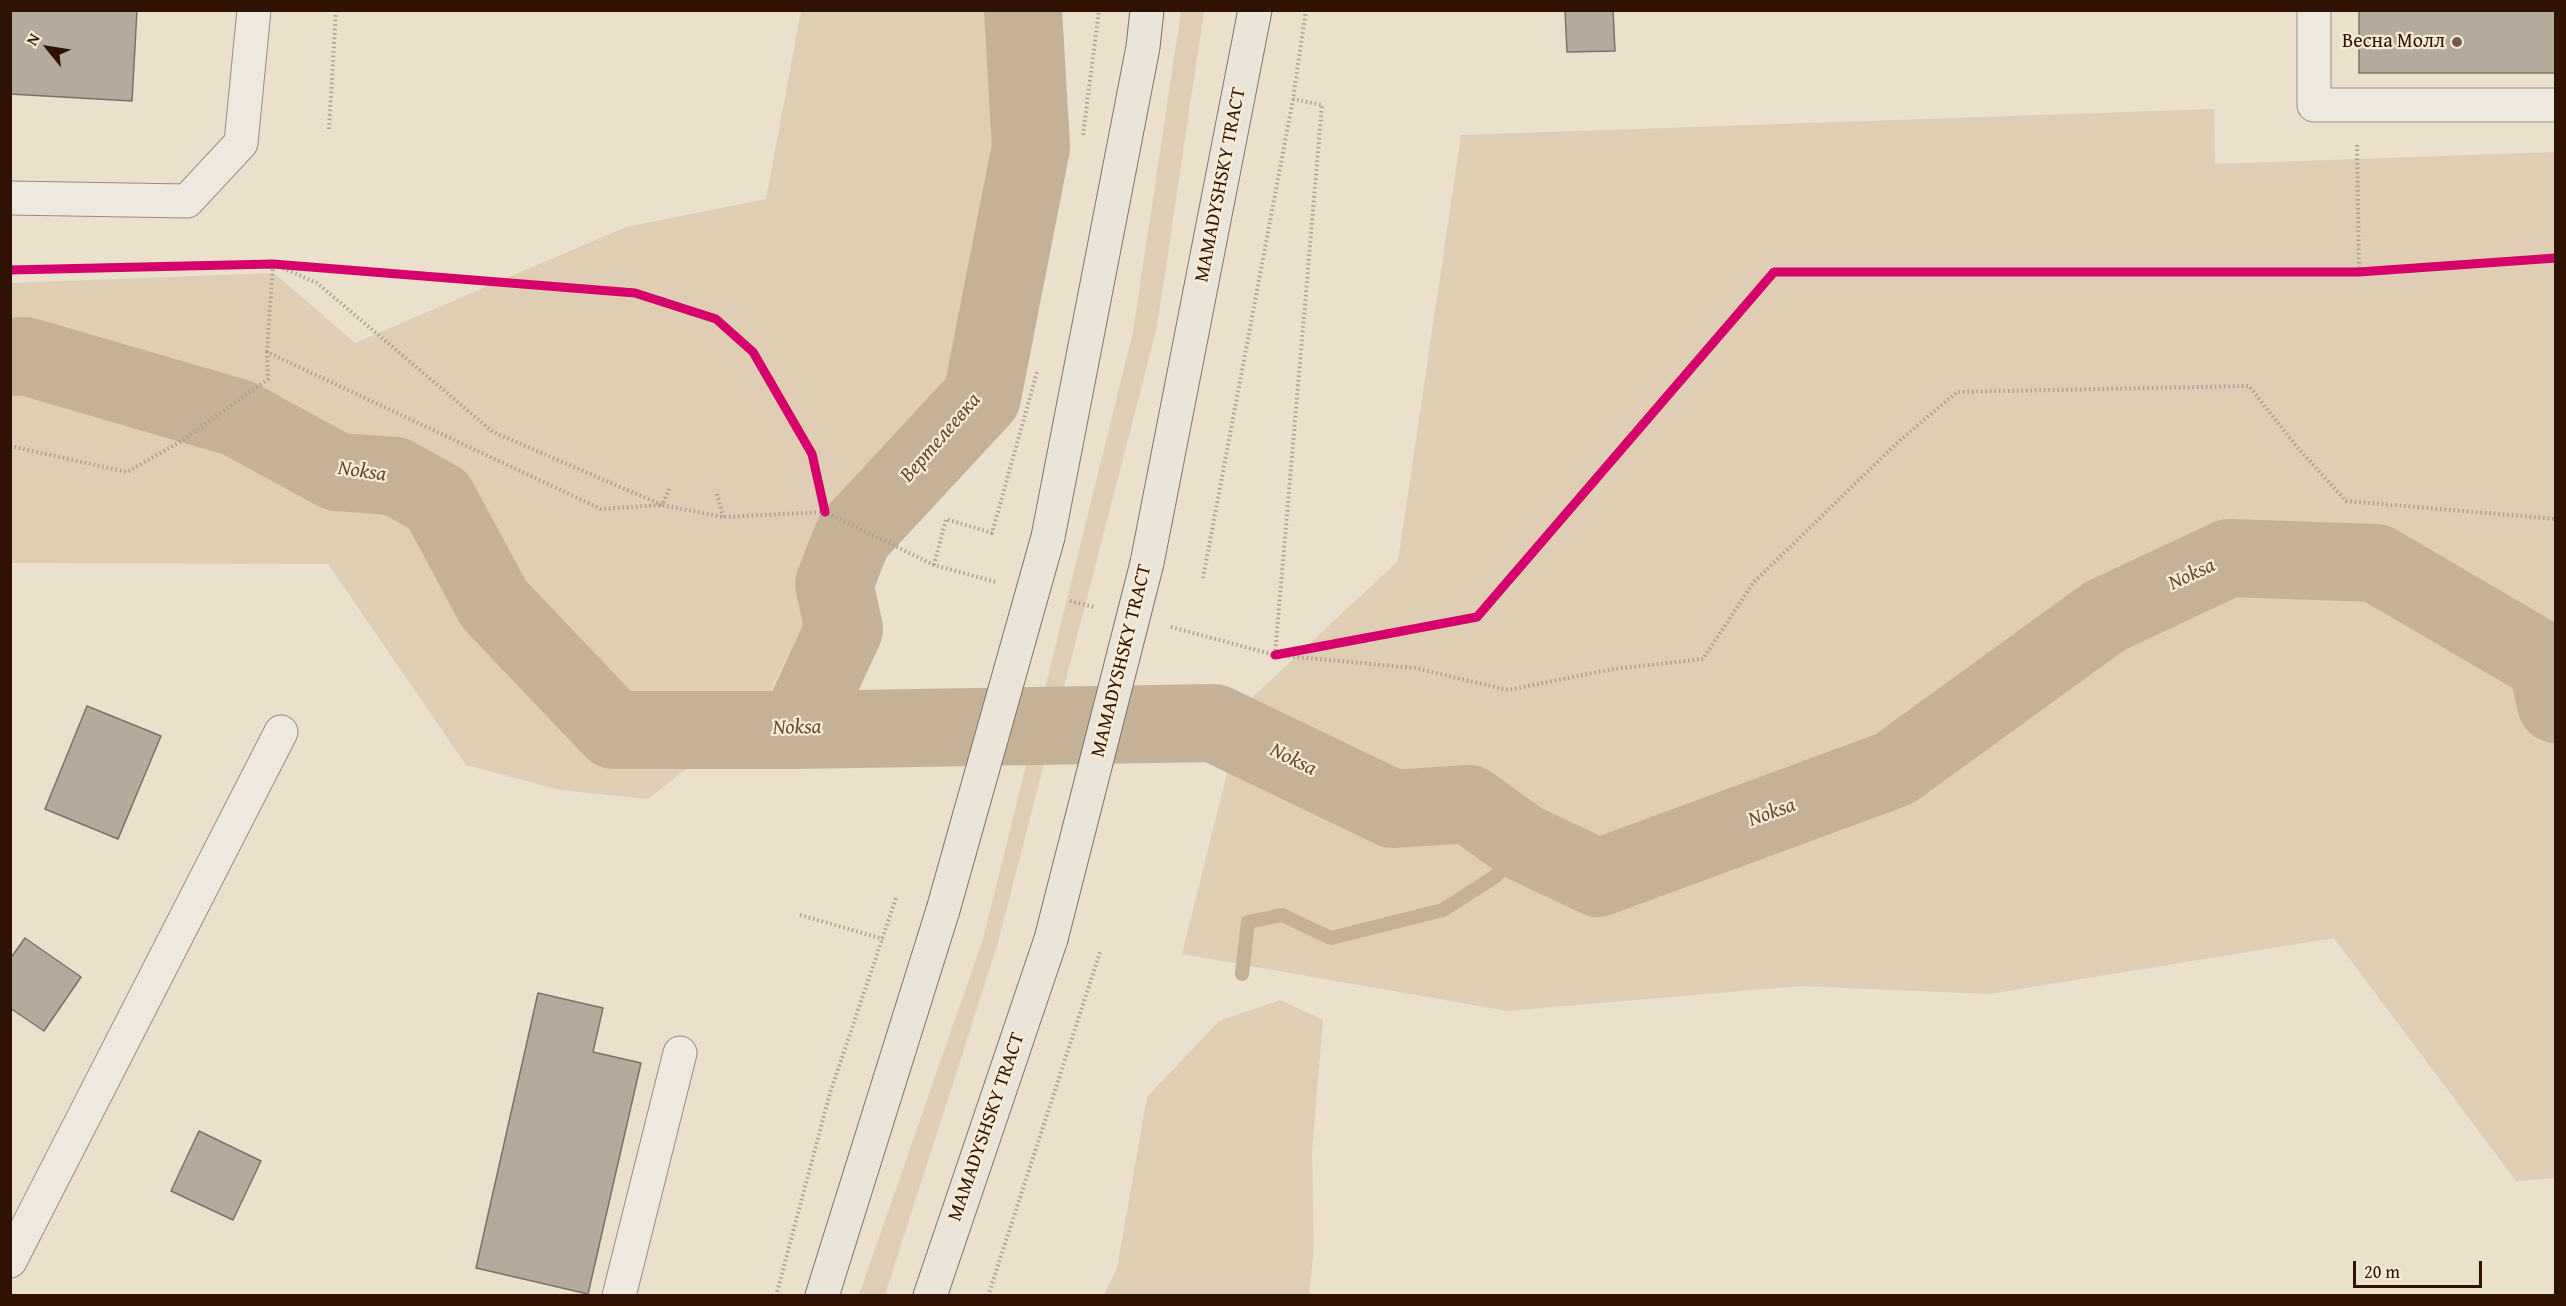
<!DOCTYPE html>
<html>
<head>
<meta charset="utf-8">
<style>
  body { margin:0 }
  #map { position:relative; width:2566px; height:1306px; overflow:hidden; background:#ebe0cc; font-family:"Gentium Book Plus",serif }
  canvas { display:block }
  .frame { position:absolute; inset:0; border:12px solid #2f1204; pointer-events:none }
  .north { position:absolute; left:18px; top:18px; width:60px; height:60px; -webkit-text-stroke:4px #faedd5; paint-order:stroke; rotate:300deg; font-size:16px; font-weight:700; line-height:24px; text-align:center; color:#2f1204 }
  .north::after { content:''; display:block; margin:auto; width:21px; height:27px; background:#2f1204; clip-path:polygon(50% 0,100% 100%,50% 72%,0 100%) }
  .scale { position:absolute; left:2353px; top:1261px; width:129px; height:27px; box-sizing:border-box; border:3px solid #2f1204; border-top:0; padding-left:8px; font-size:18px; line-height:21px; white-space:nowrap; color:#2f1204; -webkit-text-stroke:4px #faedd5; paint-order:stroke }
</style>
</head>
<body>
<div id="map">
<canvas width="2566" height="1306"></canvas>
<div class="frame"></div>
<div class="north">N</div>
<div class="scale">20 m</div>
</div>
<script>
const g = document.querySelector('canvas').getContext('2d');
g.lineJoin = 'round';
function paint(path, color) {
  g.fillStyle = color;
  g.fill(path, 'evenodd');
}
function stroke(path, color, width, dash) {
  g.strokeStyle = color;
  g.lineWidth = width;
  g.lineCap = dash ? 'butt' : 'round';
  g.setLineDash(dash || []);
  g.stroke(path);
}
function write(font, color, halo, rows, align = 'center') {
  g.font = font + ' "Gentium Book Plus",serif';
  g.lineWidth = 4.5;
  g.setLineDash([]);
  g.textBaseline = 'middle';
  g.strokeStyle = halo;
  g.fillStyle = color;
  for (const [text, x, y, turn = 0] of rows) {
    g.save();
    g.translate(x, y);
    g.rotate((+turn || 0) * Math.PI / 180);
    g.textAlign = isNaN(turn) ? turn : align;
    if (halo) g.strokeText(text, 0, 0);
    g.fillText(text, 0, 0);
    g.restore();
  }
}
paint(new Path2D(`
  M 801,11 L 1061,11 L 1054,146 L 974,456 L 827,578 L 760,711 L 648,799 L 560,790 L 466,765 L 328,564 L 11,563 L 11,283 L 274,273 L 355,343 L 626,227 L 766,199 Z
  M 1181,11 L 1204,11 L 1157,327 L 997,946 L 885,1295 L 859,1295 L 983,939 L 1133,332 Z
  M 2214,109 L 2215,164 L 2555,152 L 2555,1178 L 2516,1181 L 2334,938 L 1989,994 L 1800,986 L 1507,1011 L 1182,954 L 1244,705 L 1398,561 L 1461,135 Z
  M 1280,1000 L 1323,1020 L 1312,1152 L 1314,1247 L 1309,1295 L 1104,1295 L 1117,1268 L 1147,1097 L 1219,1021 Z`), '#dfceb3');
stroke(new Path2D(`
  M 1242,974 L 1248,922 L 1282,915 L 1331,938 L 1443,910 L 1496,876 L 1522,842`), '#c4b196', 14);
stroke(new Path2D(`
  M 10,357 L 25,356 L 238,418 L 337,472 L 395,476 L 438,500 L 494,604 L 614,730 L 797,730 L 1214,723 L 1393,809 L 1469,804 L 1522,842 L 1598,878 L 1894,769 L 2105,616 L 2229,558 L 2376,563 L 2547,663 L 2556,704
  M 797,730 L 844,629 L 834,584 L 853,536 L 982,397 L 1031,147 L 1023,10`), '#c4b196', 78);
const building = new Path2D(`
  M 10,10 L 137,10 L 132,101 L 10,94 Z
  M 1565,10 L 1613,10 L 1615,51 L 1567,52 Z
  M 2359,10 L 2556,10 L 2556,73 L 2359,73 Z
  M 87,706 L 161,736 L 118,839 L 45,809 Z
  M 25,938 L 81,977 L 44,1031 L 10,1008 L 10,959 Z
  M 538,993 L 603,1008 L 593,1052 L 641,1063 L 588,1294 L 476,1268 Z
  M 199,1131 L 261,1161 L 233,1220 L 171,1191 Z`);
paint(building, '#b4ab9d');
stroke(building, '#7c7166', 1.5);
const minor = new Path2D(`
  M 2314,10 L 2314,105 L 2556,105
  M 10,198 L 187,201 L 241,143 L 254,10
  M 10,1261 L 281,732
  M 619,1296 L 680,1053`);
const major = new Path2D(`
  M 1048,537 L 1143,47 L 1147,10
  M 1147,563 L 1255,10
  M 822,1296 L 943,910
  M 930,1296 L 1051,939`);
stroke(minor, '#978d80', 35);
stroke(major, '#7c7166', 35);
stroke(new Path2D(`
  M 329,129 L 336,10
  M 1083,135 L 1099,10
  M 2357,145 L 2359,272
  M 267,352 L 273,264 L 317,283 L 493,432 L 662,505 L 669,489
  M 10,446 L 127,472 L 183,440 L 268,379 L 267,352 L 601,509 L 662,505 L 723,517 L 825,512 L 934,565 L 996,582
  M 717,494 L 723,517
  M 934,565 L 946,519 L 992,533 L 1037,372
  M 1203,578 L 1293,99 L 1306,10
  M 1070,601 L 1094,607
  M 1171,627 L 1275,655 L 1415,668 L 1508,690 L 1613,669 L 1703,659 L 1753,583 L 1898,442 L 1957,392 L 2249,386 L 2297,447 L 2346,501 L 2556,519
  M 1275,655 L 1322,105 L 1293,99
  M 800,915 L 883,939
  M 776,1296 L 830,1093 L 896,898
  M 988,1296 L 1100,952`), '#a8a097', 4, [1.5, 3]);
stroke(minor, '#eee8de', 33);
stroke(major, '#eae4d9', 33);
const majorBridge = new Path2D(`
  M 943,910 L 1048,537
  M 1051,939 L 1147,563`);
stroke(majorBridge, '#7c7166', 35, []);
stroke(majorBridge, '#eae4d9', 33);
stroke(new Path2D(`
  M 10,270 L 273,264 L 635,293 L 716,319 L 753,352 L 812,454 L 825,512
  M 1275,655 L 1477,617 L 1774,272 L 2359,272 L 2556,258`), '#d6006c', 9);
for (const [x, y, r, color] of [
  [2457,42,6,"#715a4a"]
]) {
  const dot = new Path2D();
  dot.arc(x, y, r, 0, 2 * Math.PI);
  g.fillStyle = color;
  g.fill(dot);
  stroke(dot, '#faedd5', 2);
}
write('20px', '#2f1204', '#faedd5', [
  ["Весна Молл",2445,42]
], 'right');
write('20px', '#2f1204', '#faedd5', [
  ["MAMADYSHSKY TRACT",1221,185,-79],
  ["MAMADYSHSKY TRACT",1122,661,-76],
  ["MAMADYSHSKY TRACT",987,1127,-71]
]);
write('italic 21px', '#644a35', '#faedd5', [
  ["Вертелеевка",941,438,-49],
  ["Noksa",362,472,8],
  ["Noksa",2192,575,-25],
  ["Noksa",797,728,-1],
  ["Noksa",1293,760,26],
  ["Noksa",1772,813,-20]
]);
</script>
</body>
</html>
